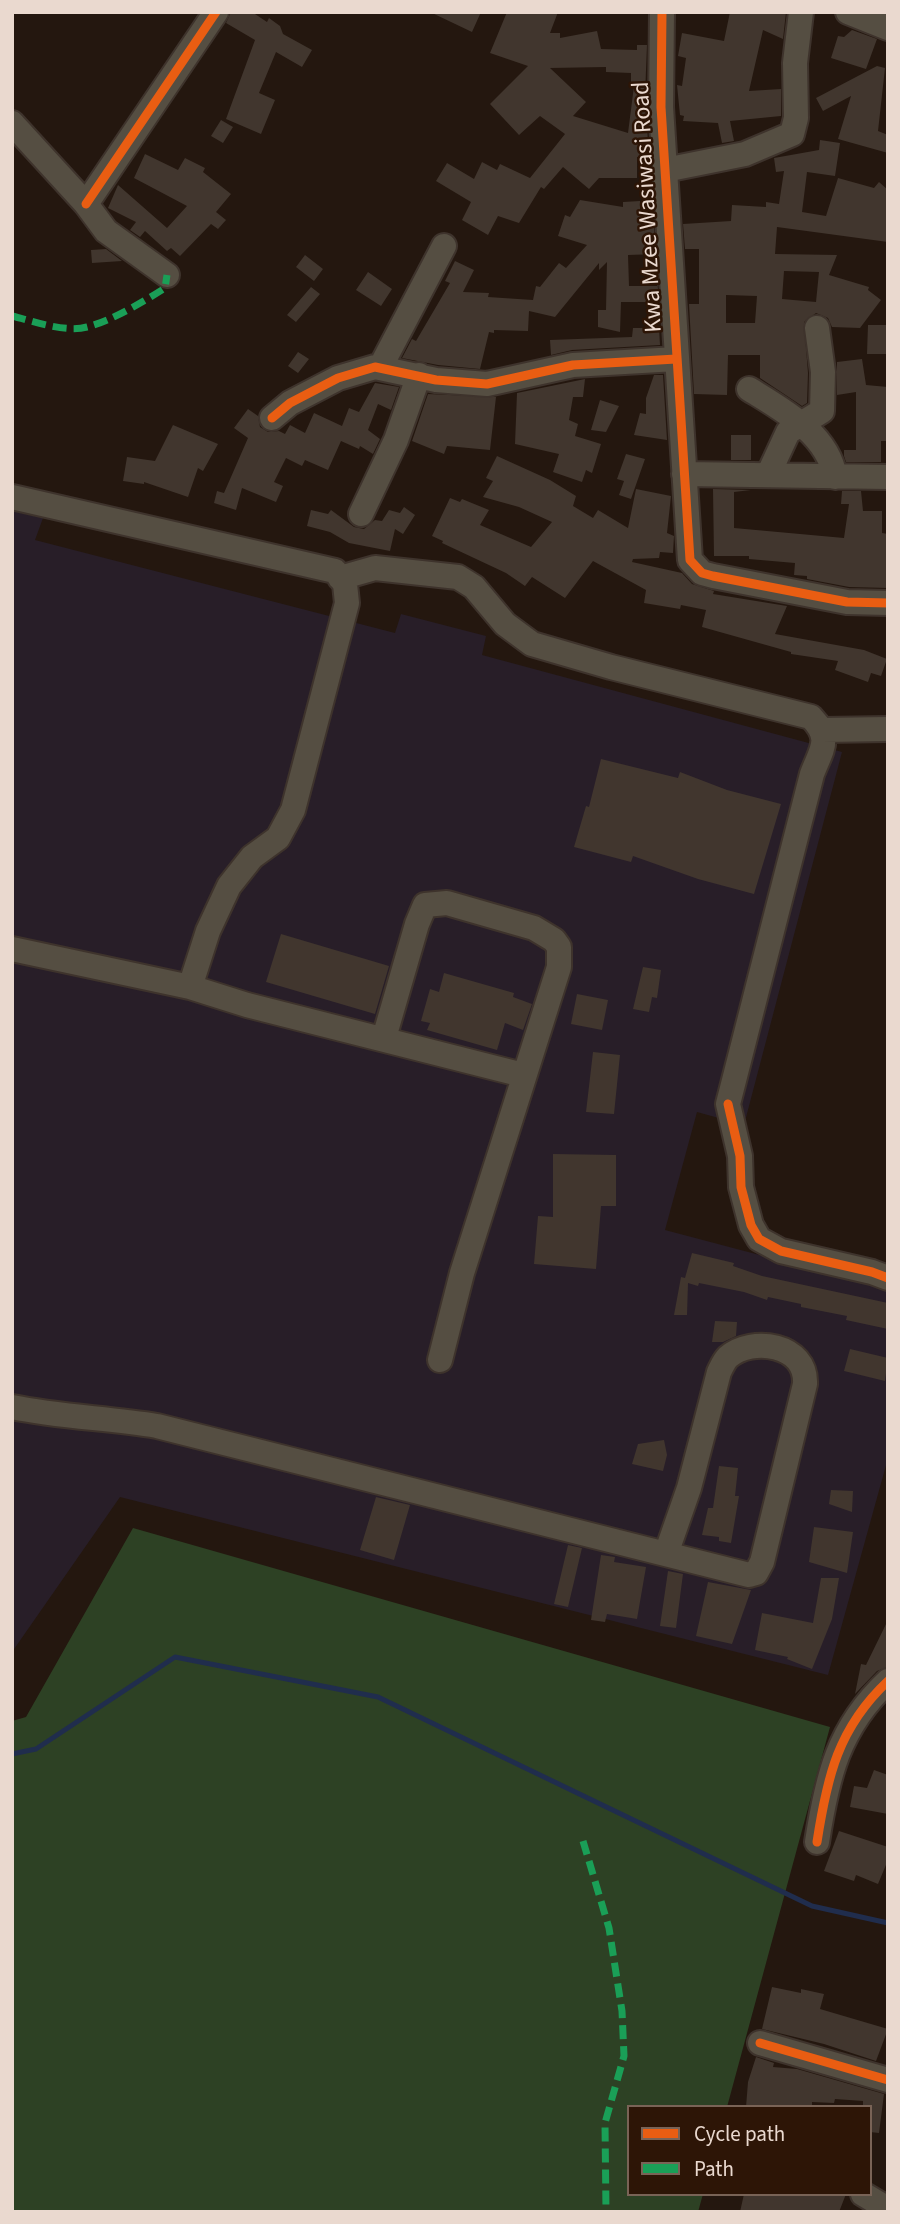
<!DOCTYPE html>
<html>
<head>
<meta charset="utf-8">
<style>
  body { margin:0 }
  #map { position:relative; width:900px; height:2224px; overflow:hidden; background:#24170f; font-family:"Source Sans 3",sans-serif }
  canvas { display:block }
  .frame { position:absolute; inset:0; border:14px solid #ead9cf; pointer-events:none }
  .legend { position:absolute; left:627px; top:2105px; width:245px; height:91px; box-sizing:border-box; background:#2d1506; border:2px solid #796356; margin:0; padding:9px 12px; list-style:none; font-size:21px; color:#ead9cf }
  .legend li { display:flex; align-items:center; gap:14px; height:35px }
  .legend b { width:35px; border:2px solid #796356 }
</style>
</head>
<body>
<div id="map">
<canvas width="900" height="2224"></canvas>
<div class="frame"></div>
<ul class="legend">
<li><b style="height:9px;background:#e95d12"></b>Cycle path</li>
<li><b style="height:9px;background:#1a9f57"></b>Path</li>
</ul>
</div>
<script>
const g = document.querySelector('canvas').getContext('2d');
g.lineJoin = 'round';
function paint(path, color) {
  g.fillStyle = color;
  g.fill(path, 'evenodd');
}
function stroke(path, color, width, dash) {
  g.strokeStyle = color;
  g.lineWidth = width;
  g.lineCap = dash ? 'butt' : 'round';
  g.setLineDash(dash || []);
  g.stroke(path);
}
function write(font, color, halo, rows, align = 'center') {
  g.font = font + ' "Source Sans 3",sans-serif';
  g.lineWidth = 5;
  g.setLineDash([]);
  g.textBaseline = 'middle';
  g.strokeStyle = halo;
  g.fillStyle = color;
  for (const [text, x, y, turn = 0] of rows) {
    g.save();
    g.translate(x, y);
    g.rotate((+turn || 0) * Math.PI / 180);
    g.textAlign = isNaN(turn) ? turn : align;
    if (halo) g.strokeText(text, 0, 0);
    g.fillText(text, 0, 0);
    g.restore();
  }
}
paint(new Path2D(`
  M 12,511 L 43,518 L 35,540 L 395,633 L 401,614 L 486,636 L 482,655 L 842,752 L 744,1125 L 697,1112 L 665,1230 L 888,1289 L 888,1458 L 828,1675 L 120,1497 L 12,1652 Z`), '#281e28');
paint(new Path2D(`
  M 133,1528 L 830,1727 L 727,2107 L 629,2107 L 629,2194 L 703,2194 L 698,2212 L 12,2212 L 12,1721 L 26,1717 Z`), '#2d4124');
stroke(new Path2D(`
  M 12,1754 L 36,1749 L 175,1657 L 378,1697 L 812,1906 L 888,1923`), '#202d4d', 5);
paint(new Path2D(`
  M 231,12 L 252,12 L 267,22 L 269,18 L 280,26 L 283,34 L 312,50 L 302,67 L 276,52 L 259,93 L 275,100 L 261,134 L 226,119 L 255,40 L 226,23 Z
  M 430,12 L 481,12 L 472,32 Z
  M 507,12 L 558,12 L 550,33 L 560,33 L 560,38 L 597,31 L 601,49 L 637,50 L 637,45 L 647,45 L 645,96 L 649,157 L 637,157 L 637,178 L 599,178 L 589,189 L 563,167 L 544,189 L 541,187 L 519,223 L 498,216 L 488,235 L 462,220 L 471,202 L 436,181 L 447,163 L 474,179 L 482,162 L 497,170 L 500,164 L 530,178 L 565,134 L 540,116 L 519,135 L 490,104 L 528,66 L 490,53 ZM 606,67 L 606,72 L 631,73 L 631,86 L 634,86 L 628,133 L 573,116 L 586,102 L 550,68 Z
  M 730,12 L 786,12 L 783,39 L 763,30 L 749,91 L 781,89 L 781,116 L 730,121 L 734,141 L 722,143 L 718,123 L 683,121 L 684,116 L 680,115 L 677,85 L 682,86 L 686,58 L 678,56 L 682,33 L 724,41 Z
  M 852,30 L 877,39 L 866,69 L 831,58 L 838,36 L 844,37 Z
  M 877,66 L 885,68 L 878,131 L 888,135 L 888,153 L 838,139 L 851,96 L 823,111 L 816,98 Z
  M 221,120 L 233,127 L 223,143 L 211,136 Z
  M 820,140 L 840,143 L 835,176 L 807,172 L 802,212 L 826,216 L 838,178 L 874,188 L 879,182 L 888,190 L 888,242 L 777,227 L 775,254 L 837,255 L 829,275 L 869,287 L 868,290 L 881,300 L 860,328 L 832,327 L 828,318 L 816,313 L 804,322 L 808,373 L 807,403 L 802,406 L 760,378 L 760,355 L 728,355 L 727,395 L 694,394 L 689,304 L 699,304 L 699,249 L 685,249 L 683,224 L 731,221 L 732,205 L 766,207 L 766,202 L 779,204 L 784,171 L 776,172 L 774,158 L 819,150 ZM 784,271 L 819,272 L 816,302 L 782,299 ZM 726,295 L 757,296 L 755,323 L 726,323 Z
  M 145,154 L 178,170 L 185,158 L 205,168 L 203,172 L 231,194 L 216,212 L 226,220 L 218,229 L 211,224 L 180,256 L 171,248 L 167,251 L 145,231 L 140,237 L 130,230 L 136,222 L 108,208 L 118,185 L 167,228 L 187,206 L 134,178 Z
  M 580,200 L 623,207 L 623,202 L 640,201 L 640,211 L 653,211 L 656,254 L 628,255 L 629,286 L 657,286 L 656,264 L 659,302 L 621,302 L 620,332 L 598,327 L 598,310 L 606,310 L 607,262 L 599,270 L 599,263 L 555,317 L 529,311 L 528,331 L 494,330 L 494,333 L 489,332 L 480,369 L 438,365 L 402,358 L 412,339 L 416,341 L 450,283 L 445,281 L 455,261 L 474,270 L 463,292 L 489,293 L 488,297 L 533,300 L 536,286 L 540,287 L 559,263 L 566,268 L 587,245 L 558,236 L 565,215 L 570,217 Z
  M 106,249 L 122,261 L 92,263 L 91,250 Z
  M 305,255 L 323,269 L 314,281 L 296,267 Z
  M 368,272 L 392,289 L 381,306 L 356,290 Z
  M 311,287 L 320,294 L 296,322 L 287,315 Z
  M 868,325 L 888,325 L 888,354 L 867,354 Z
  M 633,328 L 659,328 L 660,345 L 572,350 L 551,355 L 550,340 L 632,337 Z
  M 298,352 L 309,359 L 298,373 L 288,366 Z
  M 862,359 L 866,385 L 888,387 L 888,441 L 881,441 L 881,462 L 846,462 L 844,456 L 844,450 L 856,450 L 856,392 L 837,395 L 837,362 Z
  M 654,375 L 663,375 L 667,440 L 634,435 L 640,413 L 646,414 L 646,398 Z
  M 585,379 L 583,397 L 573,397 L 569,420 L 578,424 L 575,436 L 601,444 L 592,473 L 586,470 L 582,482 L 553,472 L 559,454 L 515,444 L 517,393 Z
  M 375,383 L 399,387 L 391,410 L 378,404 L 368,430 L 380,439 L 373,454 L 360,446 L 359,449 L 341,441 L 328,470 L 305,460 L 302,466 L 286,458 L 274,482 L 283,486 L 276,502 L 242,488 L 236,510 L 214,503 L 217,491 L 224,493 L 248,438 L 234,428 L 248,409 L 258,416 L 260,427 L 268,432 L 279,431 L 285,434 L 290,425 L 305,433 L 314,413 L 342,426 L 349,408 L 359,412 Z
  M 428,394 L 496,397 L 490,450 L 447,446 L 444,454 L 412,441 Z
  M 600,400 L 619,406 L 606,432 L 591,430 Z
  M 173,425 L 218,444 L 203,471 L 198,468 L 188,497 L 144,482 L 144,484 L 123,481 L 127,457 L 155,461 Z
  M 731,435 L 751,435 L 751,460 L 731,460 Z
  M 626,454 L 645,459 L 631,499 L 619,495 L 624,481 L 617,479 Z
  M 497,456 L 550,480 L 576,496 L 573,506 L 593,518 L 598,510 L 628,528 L 636,489 L 671,496 L 667,533 L 674,536 L 673,553 L 660,552 L 659,558 L 633,559 L 632,562 L 682,573 L 692,584 L 714,591 L 713,594 L 787,606 L 775,634 L 864,650 L 887,659 L 881,676 L 871,673 L 868,682 L 835,670 L 838,661 L 791,654 L 791,652 L 702,627 L 706,610 L 681,605 L 680,609 L 644,603 L 646,590 L 593,561 L 565,598 L 532,577 L 525,586 L 506,573 L 442,543 L 443,541 L 432,536 L 450,498 L 460,502 L 462,499 L 489,510 L 480,525 L 531,547 L 552,522 L 519,507 L 483,497 L 493,481 L 486,478 Z
  M 713,489 L 751,490 L 734,492 L 734,528 L 844,538 L 849,504 L 841,504 L 842,491 L 861,491 L 863,511 L 882,511 L 882,533 L 888,534 L 888,588 L 849,587 L 807,579 L 807,576 L 794,575 L 795,563 L 749,559 L 749,556 L 714,556 Z
  M 404,507 L 415,515 L 403,534 L 395,529 L 390,551 L 349,543 L 330,532 L 307,526 L 311,510 L 328,514 L 331,510 L 354,527 L 364,529 L 375,520 L 382,521 L 389,510 L 400,513 Z
  M 601,759 L 678,778 L 680,772 L 727,790 L 781,804 L 754,894 L 698,879 L 633,856 L 631,862 L 574,847 L 586,806 L 589,807 Z
  M 281,934 L 389,966 L 375,1014 L 266,982 Z
  M 643,967 L 661,970 L 657,998 L 652,997 L 649,1012 L 633,1009 Z
  M 444,973 L 514,993 L 513,997 L 532,1004 L 523,1030 L 505,1023 L 497,1050 L 427,1030 L 430,1023 L 421,1021 L 430,989 L 439,992 Z
  M 577,994 L 608,1000 L 602,1030 L 571,1024 Z
  M 593,1052 L 620,1055 L 614,1114 L 586,1112 Z
  M 553,1154 L 616,1155 L 616,1206 L 601,1206 L 596,1269 L 534,1264 L 538,1216 L 553,1217 Z
  M 692,1253 L 734,1263 L 733,1266 L 762,1276 L 888,1303 L 888,1329 L 846,1320 L 847,1316 L 801,1307 L 801,1304 L 768,1297 L 767,1300 L 744,1292 L 699,1283 L 698,1286 L 688,1283 L 687,1315 L 674,1315 L 681,1277 L 685,1278 Z
  M 715,1321 L 737,1322 L 736,1336 L 723,1342 L 712,1342 Z
  M 850,1349 L 888,1358 L 885,1381 L 844,1371 Z
  M 664,1440 L 667,1455 L 663,1471 L 632,1464 L 638,1444 Z
  M 719,1466 L 738,1468 L 735,1496 L 739,1496 L 731,1543 L 719,1541 L 719,1537 L 702,1535 L 708,1508 L 713,1508 Z
  M 831,1490 L 853,1491 L 852,1512 L 829,1504 Z
  M 376,1497 L 410,1505 L 394,1560 L 360,1550 Z
  M 814,1527 L 853,1532 L 847,1573 L 809,1562 Z
  M 568,1545 L 582,1548 L 568,1607 L 554,1604 Z
  M 601,1555 L 615,1557 L 614,1562 L 646,1567 L 637,1619 L 607,1614 L 605,1622 L 591,1620 Z
  M 668,1571 L 683,1574 L 676,1628 L 660,1626 Z
  M 821,1578 L 839,1578 L 832,1619 L 812,1669 L 787,1659 L 788,1657 L 755,1650 L 762,1613 L 813,1623 Z
  M 708,1582 L 751,1590 L 732,1644 L 696,1636 Z
  M 888,1620 L 888,1667 L 877,1671 L 855,1694 L 861,1664 L 866,1665 Z
  M 874,1770 L 888,1775 L 888,1814 L 850,1807 L 854,1786 L 867,1788 Z
  M 839,1831 L 888,1847 L 888,1860 L 878,1884 L 856,1875 L 854,1881 L 824,1871 Z
  M 772,1987 L 801,1993 L 801,1989 L 824,1994 L 820,2009 L 888,2029 L 876,2061 L 824,2044 L 762,2029 Z
  M 756,2057 L 774,2063 L 773,2067 L 797,2069 L 884,2094 L 879,2133 L 870,2132 L 870,2107 L 863,2107 L 863,2101 L 835,2099 L 834,2103 L 812,2102 L 812,2107 L 746,2107 L 748,2082 Z
  M 744,2194 L 846,2194 L 839,2212 L 740,2212 Z`), '#41362e');
const minor = new Path2D(`
  M 662,12 L 661,107 L 690,560 L 702,573 L 713,576 L 847,602 L 888,603
  M 848,12 L 888,28
  M 12,123 L 86,204 L 106,231 L 167,275
  M 665,170 L 745,154 L 792,134 L 796,118 L 795,63 L 801,12
  M 86,204 L 216,12
  M 381,366 L 444,246
  M 749,389 C 783,410 828,434 835,477
  M 272,418 L 290,403 L 338,378 L 375,367 L 436,380 L 487,384 L 573,365 L 676,359
  M 769,473 L 788,432 L 822,411 L 823,372 L 817,328
  M 684,474 L 888,477
  M 12,497 L 335,571 L 345,584 L 347,603 L 293,810 L 278,838 L 252,857 L 229,886 L 208,931 L 190,987
  M 361,514 L 396,440 L 419,375
  M 340,578 L 375,568 L 458,577 L 474,587 L 505,624 L 532,644 L 611,667 L 811,717 C 832,739 822,748 812,774 L 728,1104 L 740,1156 L 741,1187 L 751,1225 L 759,1239 L 781,1251 L 872,1272 L 888,1278
  M 823,730 L 888,729
  M 12,949 L 190,987 L 247,1005 L 523,1075
  M 384,1038 L 417,924 L 425,905 L 447,903 L 534,928 L 554,940 L 559,947 L 559,967 L 462,1273 L 440,1360
  M 12,1407 C 60,1417 109,1418 157,1426 L 749,1575 L 756,1573 L 762,1562 L 805,1384 C 807,1344 752,1336 728,1357 C 724,1361 721,1368 719,1372 L 689,1488 L 666,1554
  M 817,1842 C 827,1777 838,1728 888,1681
  M 760,2043 L 888,2080
  M 863,2194 L 888,2209`);
stroke(minor, '#3e332c', 28);
stroke(minor, '#554e42', 24);
stroke(new Path2D(`
  M 12,316 C 33,321 65,333 87,327 C 111,321 143,302 165,288 L 167,275
  M 583,1841 L 609,1928 L 622,2011 L 624,2056 L 605,2123 L 606,2212`), '#1a9f57', 7, [14, 7]);
stroke(new Path2D(`
  M 662,12 L 661,107 L 690,560 L 702,573 L 713,576 L 847,602 L 888,603
  M 86,204 L 216,12
  M 272,418 L 290,403 L 338,378 L 375,367 L 436,380 L 487,384 L 573,365 L 676,359
  M 728,1104 L 740,1156 L 741,1187 L 751,1225 L 759,1239 L 781,1251 L 872,1272 L 888,1278
  M 817,1842 C 827,1777 838,1728 888,1681
  M 760,2043 L 888,2080`), '#e95d12', 9);
write('24px', '#ead9cf', '#2d1506', [
  ["Kwa Mzee Wasiwasi Road",649,207,-93]
]);
</script>
</body>
</html>
